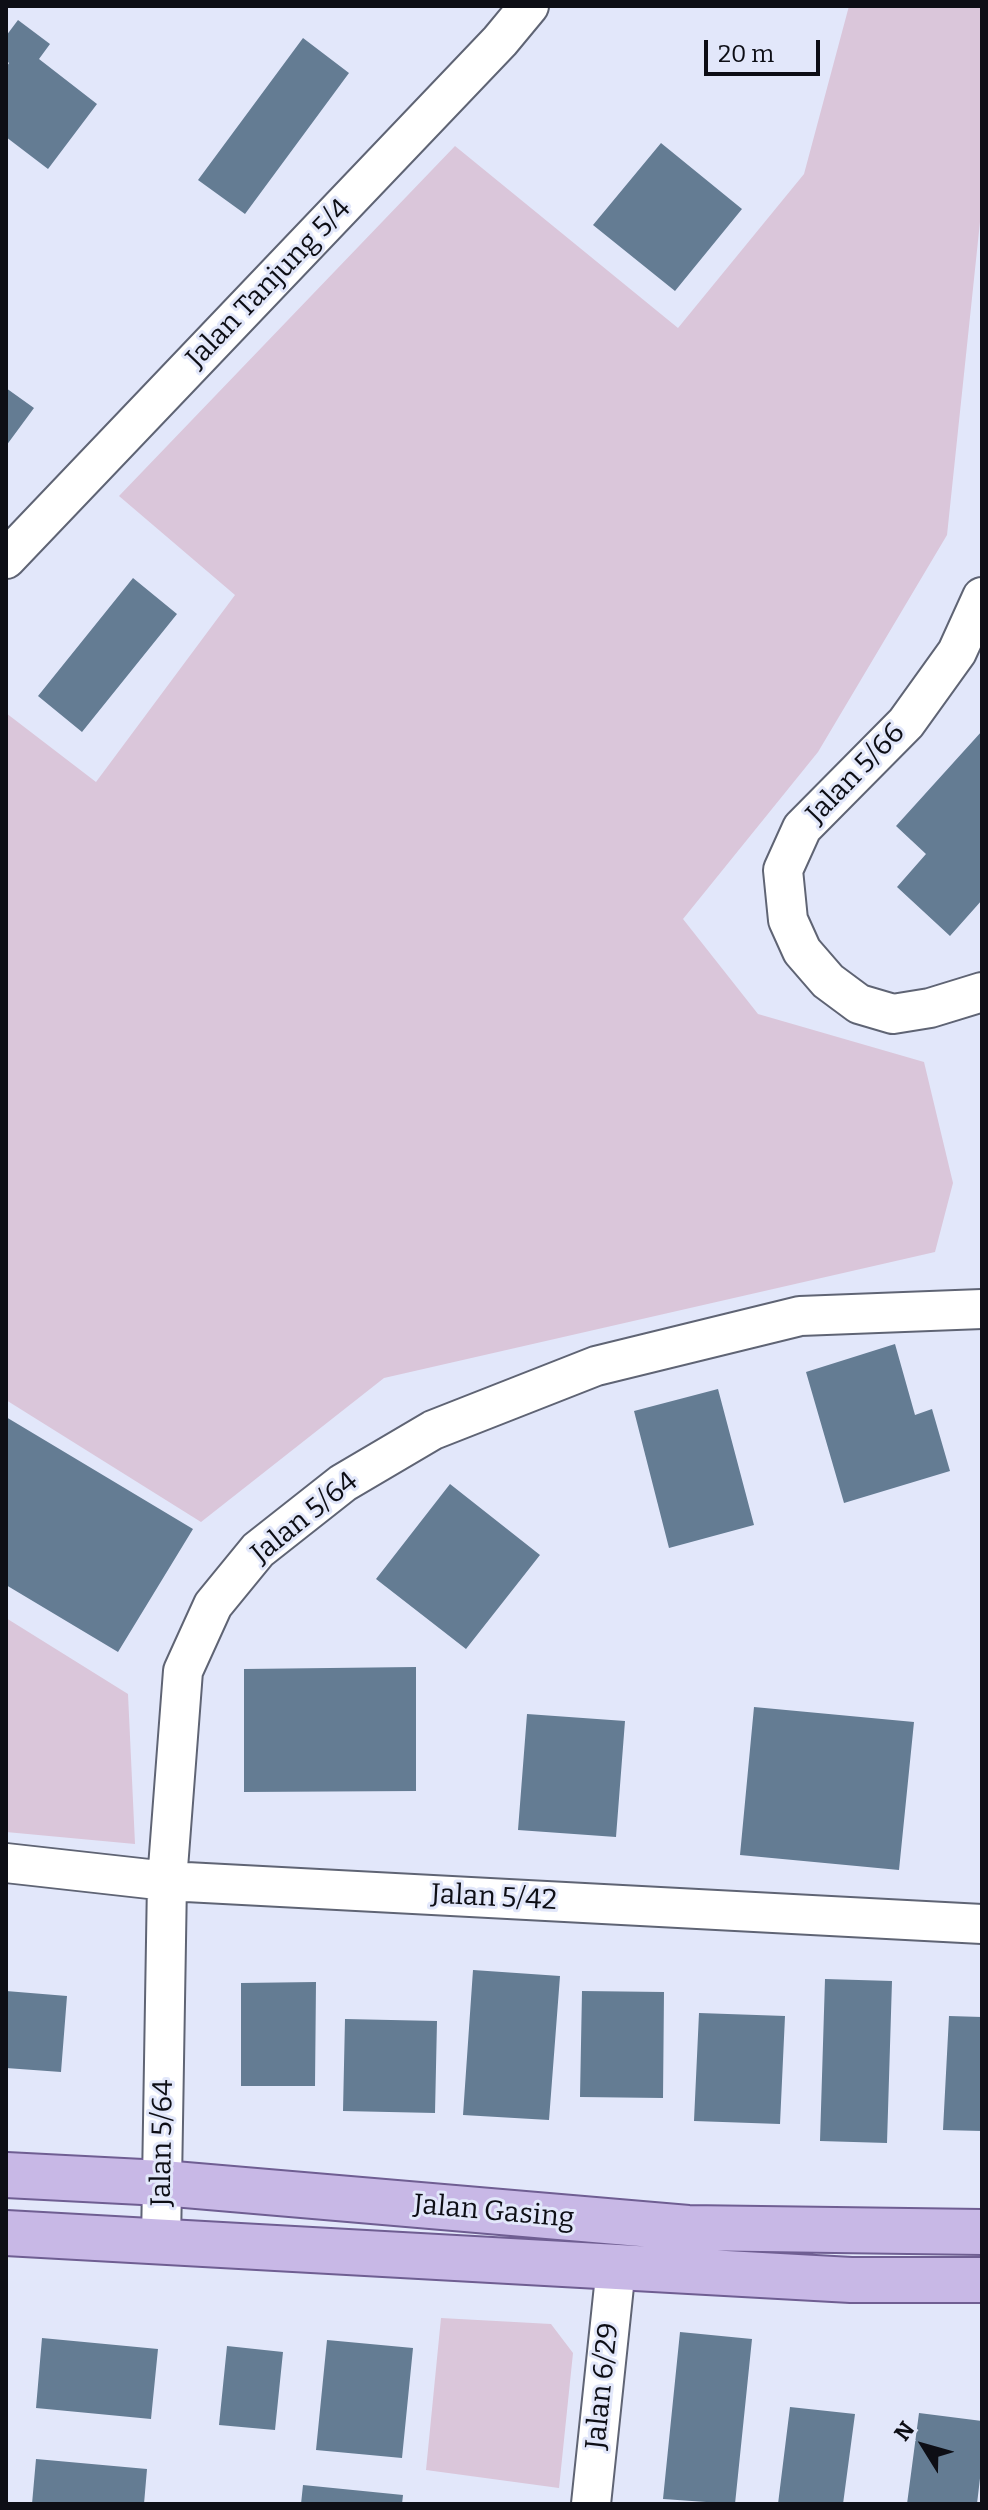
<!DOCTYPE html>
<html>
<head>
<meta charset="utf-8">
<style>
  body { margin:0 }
  #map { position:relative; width:988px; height:2510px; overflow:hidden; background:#e2e7fa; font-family:Bitter,serif }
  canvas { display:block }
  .frame { position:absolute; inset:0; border:8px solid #0d0e15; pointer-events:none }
  .north { position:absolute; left:884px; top:2406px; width:80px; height:80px; -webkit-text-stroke:6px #e2e7fa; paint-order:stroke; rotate:307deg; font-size:22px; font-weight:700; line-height:32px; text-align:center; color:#0d0e15 }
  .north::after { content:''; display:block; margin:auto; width:28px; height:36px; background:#0d0e15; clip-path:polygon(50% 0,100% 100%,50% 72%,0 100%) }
  .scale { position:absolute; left:704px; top:40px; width:116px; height:36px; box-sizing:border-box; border:4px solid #0d0e15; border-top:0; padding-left:10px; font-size:24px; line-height:28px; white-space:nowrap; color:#0d0e15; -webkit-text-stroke:6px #e2e7fa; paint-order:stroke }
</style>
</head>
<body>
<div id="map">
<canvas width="988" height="2510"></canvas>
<div class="frame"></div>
<div class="north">N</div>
<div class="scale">20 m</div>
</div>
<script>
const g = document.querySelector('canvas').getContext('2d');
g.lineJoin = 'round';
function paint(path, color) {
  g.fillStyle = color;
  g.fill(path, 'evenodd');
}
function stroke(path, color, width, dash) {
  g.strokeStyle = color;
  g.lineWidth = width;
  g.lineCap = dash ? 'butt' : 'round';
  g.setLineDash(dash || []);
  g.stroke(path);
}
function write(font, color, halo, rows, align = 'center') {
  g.font = font + ' Bitter,serif';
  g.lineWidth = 6;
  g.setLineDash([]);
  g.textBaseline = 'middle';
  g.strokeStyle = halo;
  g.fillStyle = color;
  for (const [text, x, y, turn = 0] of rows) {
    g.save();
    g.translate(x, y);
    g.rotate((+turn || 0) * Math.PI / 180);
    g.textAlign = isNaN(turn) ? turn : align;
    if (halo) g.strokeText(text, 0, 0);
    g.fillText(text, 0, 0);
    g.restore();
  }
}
paint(new Path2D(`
  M 849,6 L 982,6 L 982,203 L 947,535 L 818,752 L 683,919 L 758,1014 L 924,1062 L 953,1183 L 935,1252 L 384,1378 L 201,1522 L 6,1400 L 6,713 L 96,782 L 235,595 L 119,496 L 455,146 L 678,328 L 804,174 Z
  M 6,1618 L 128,1694 L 135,1844 L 6,1832 Z
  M 441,2318 L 551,2324 L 573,2353 L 559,2488 L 426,2470 Z`), '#dac6da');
paint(new Path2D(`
  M 18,20 L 50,44 L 39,59 L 97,104 L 48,169 L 6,137 L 6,68 L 9,63 L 6,60 L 6,36 Z
  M 303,38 L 349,73 L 245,214 L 198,180 Z
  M 661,143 L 742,209 L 675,291 L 593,225 Z
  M 6,388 L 34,408 L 6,446 Z
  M 133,578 L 177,614 L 82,732 L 38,696 Z
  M 982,731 L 982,900 L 950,936 L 897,887 L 926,854 L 896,826 Z
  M 895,1344 L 915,1415 L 932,1409 L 950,1471 L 844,1503 L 806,1372 Z
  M 718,1389 L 754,1525 L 669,1548 L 634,1411 Z
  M 6,1417 L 193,1529 L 118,1652 L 6,1585 Z
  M 450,1484 L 540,1555 L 466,1649 L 376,1579 Z
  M 416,1667 L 416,1791 L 244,1792 L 244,1669 Z
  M 754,1707 L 914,1722 L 899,1870 L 740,1855 Z
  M 527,1714 L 625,1721 L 616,1837 L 518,1830 Z
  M 473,1970 L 560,1976 L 549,2120 L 463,2115 Z
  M 825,1979 L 892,1981 L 887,2143 L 820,2141 Z
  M 316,1982 L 315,2086 L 241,2086 L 241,1983 Z
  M 6,1991 L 67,1996 L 61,2072 L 6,2068 Z
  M 582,1991 L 664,1992 L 663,2098 L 580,2097 Z
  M 699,2013 L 785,2016 L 780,2124 L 694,2121 Z
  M 949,2016 L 982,2017 L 982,2131 L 943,2130 Z
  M 345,2019 L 437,2021 L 435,2113 L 343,2111 Z
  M 680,2332 L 752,2339 L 735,2504 L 663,2499 Z
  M 42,2338 L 158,2349 L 151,2419 L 36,2408 Z
  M 327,2340 L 413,2348 L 402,2458 L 316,2450 Z
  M 227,2346 L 283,2352 L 275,2430 L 219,2425 Z
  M 790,2407 L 855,2414 L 843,2504 L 778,2504 Z
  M 919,2413 L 982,2421 L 982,2461 L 977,2504 L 907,2504 Z
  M 36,2459 L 147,2469 L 144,2504 L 32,2504 Z
  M 303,2485 L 403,2495 L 402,2504 L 301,2504 Z`), '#647c93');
const minor = new Path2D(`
  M 6,559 L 500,41 L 529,6
  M 982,597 L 957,652 L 906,723 L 802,828 L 783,870 L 788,920 L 802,951 L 828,981 L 859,1004 L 893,1014 L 930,1008 L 982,992
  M 6,1863 L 167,1881 L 982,1924
  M 161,2243 L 167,1881 L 183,1671 L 213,1605 L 258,1550 L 343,1483 L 433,1430 L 596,1366 L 800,1316 L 982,1309
  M 591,2504 L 616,2267`);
const primary = new Path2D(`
  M 6,2175 L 162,2183 L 688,2228 L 982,2232
  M 6,2233 L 851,2280 L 982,2280`);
stroke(minor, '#5f6474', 42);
stroke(primary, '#6f5e92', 48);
stroke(minor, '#fff', 38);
stroke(primary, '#c8b8e6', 44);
write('28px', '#0d0e15', '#e2e7fa', [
  ["Jalan Tanjung 5/4",269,284,-46],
  ["Jalan 5/66",856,774,-46],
  ["Jalan 5/64",305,1518,-39],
  ["Jalan 5/42",494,1898,3],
  ["Jalan 5/64",163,2143,-89],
  ["Jalan Gasing",494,2212,5],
  ["Jalan 6/29",603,2386,-84]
]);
</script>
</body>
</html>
